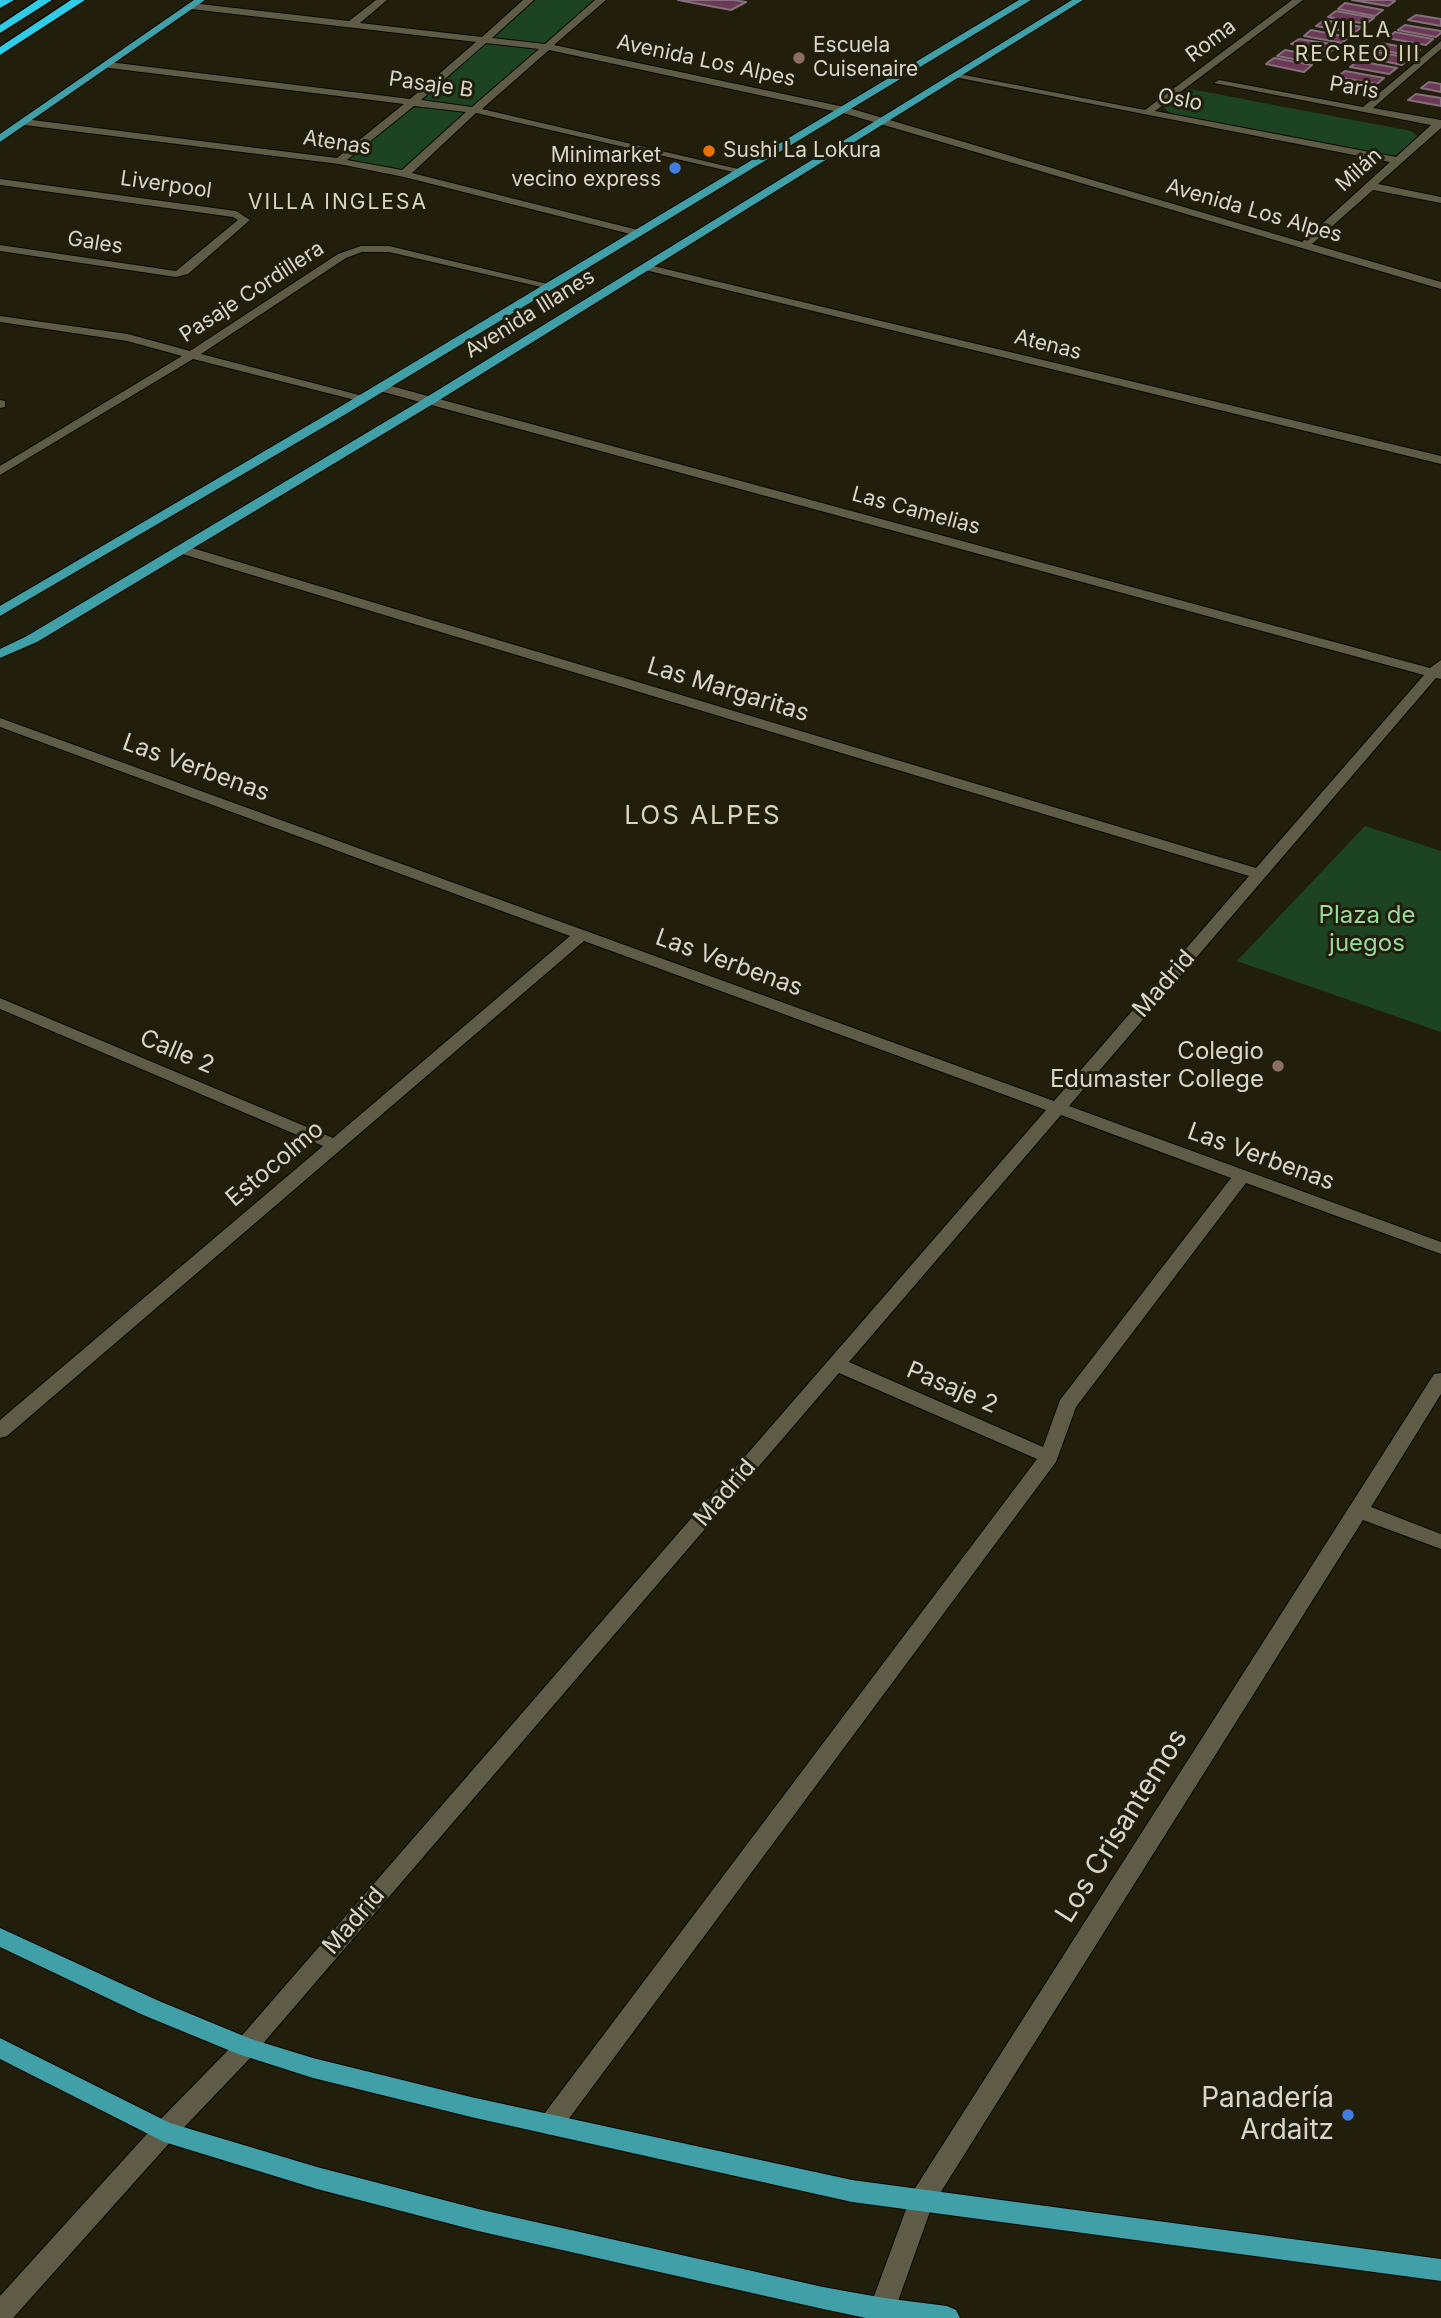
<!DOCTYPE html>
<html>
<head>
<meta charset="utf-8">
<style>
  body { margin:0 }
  canvas { display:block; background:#211e0c }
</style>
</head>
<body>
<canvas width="1441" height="2318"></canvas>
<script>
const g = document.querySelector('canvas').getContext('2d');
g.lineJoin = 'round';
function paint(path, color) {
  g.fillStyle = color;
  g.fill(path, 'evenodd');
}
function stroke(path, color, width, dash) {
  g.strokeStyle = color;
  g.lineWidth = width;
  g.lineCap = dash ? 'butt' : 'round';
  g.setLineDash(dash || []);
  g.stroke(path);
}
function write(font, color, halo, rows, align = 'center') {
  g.font = font + ' Inter,sans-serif';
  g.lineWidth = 6;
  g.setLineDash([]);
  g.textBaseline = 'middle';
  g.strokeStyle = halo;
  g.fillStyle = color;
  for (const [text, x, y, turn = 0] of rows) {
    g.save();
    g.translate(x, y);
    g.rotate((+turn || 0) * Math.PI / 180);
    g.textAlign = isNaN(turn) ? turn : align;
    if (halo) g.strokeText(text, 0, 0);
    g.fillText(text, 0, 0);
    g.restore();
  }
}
paint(new Path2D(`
  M 534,0 L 596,0 L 402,171 L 346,160 Z
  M 1190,89 L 1411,131 L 1418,136 L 1398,155 L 1386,156 L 1170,113 L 1164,108 Z
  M 1365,826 L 1441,851 L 1441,1032 L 1237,961 Z`), '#1d4422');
const building = new Path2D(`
  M 678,0 L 734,0 L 746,2 L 731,10 Z
  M 1352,0 L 1391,0 L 1395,1 L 1388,6 Z
  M 1345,3 L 1383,10 L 1375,16 L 1338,9 Z
  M 1336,11 L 1374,18 L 1366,24 L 1328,17 Z
  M 1416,15 L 1441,19 L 1441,26 L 1408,20 Z
  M 1324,20 L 1362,27 L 1354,33 L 1316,26 Z
  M 1405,25 L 1441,31 L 1441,33 L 1436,37 L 1398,30 Z
  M 1311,30 L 1349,37 L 1342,43 L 1304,36 Z
  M 1395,32 L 1433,39 L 1426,45 L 1387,38 Z
  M 1299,39 L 1338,45 L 1330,52 L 1291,44 Z
  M 1381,43 L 1420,50 L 1412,56 L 1374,49 Z
  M 1285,50 L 1323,57 L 1315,63 L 1277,56 Z
  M 1371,51 L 1410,58 L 1402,65 L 1363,57 Z
  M 1274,58 L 1312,65 L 1304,72 L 1266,64 Z
  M 1358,61 L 1397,68 L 1389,74 L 1350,67 Z
  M 1345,71 L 1384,78 L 1377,84 L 1337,77 Z
  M 1429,82 L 1441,84 L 1441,92 L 1421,88 Z
  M 1416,94 L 1441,98 L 1441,106 L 1408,100 Z`);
paint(building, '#6b3956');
stroke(building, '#846f7a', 2);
const minor = new Path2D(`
  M 376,0 L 387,0 L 360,23 L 482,37 L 523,0 L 534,0 L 492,38 L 545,44 L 595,0 L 606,0 L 554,45 L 849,108 L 1302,242 L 1390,162 L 949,76 L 954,73 L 1145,110 L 1292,0 L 1303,0 L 1155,111 L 1396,157 L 1431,125 L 1214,83 L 1219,80 L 1363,107 L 1441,41 L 1441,49 L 1373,108 L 1441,120 L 1441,128 L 1378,184 L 1441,197 L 1441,203 L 1373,190 L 1312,244 L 1441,282 L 1441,289 L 843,113 L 549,50 L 482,109 L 747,171 L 742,174 L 476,113 L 412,173 L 642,231 L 642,235 L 638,236 L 404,177 L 339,164 L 24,125 L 19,122 L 24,119 L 337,158 L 404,104 L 109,68 L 104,65 L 109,62 L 410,99 L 476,42 L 191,9 L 186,6 L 191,3 L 349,21 ZM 486,43 L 539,49 L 472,107 L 421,100 ZM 414,106 L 466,112 L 402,170 L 347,160 Z
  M 0,179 L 236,211 L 250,220 L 188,274 L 176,277 L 0,251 L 0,245 L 176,271 L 238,220 L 233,217 L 0,185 Z
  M 361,246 L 389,246 L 556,286 L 550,289 L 389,252 L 362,252 L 346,258 L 201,354 L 363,396 L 363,402 L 193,359 L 0,475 L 0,466 L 182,356 L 127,341 L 0,322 L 0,316 L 128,334 L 190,351 L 338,254 Z
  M 645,264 L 1441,456 L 1441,464 L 641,269 L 641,265 Z
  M 380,383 L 1430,668 L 1441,660 L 1441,679 L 1436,678 L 1069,1106 L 1441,1242 L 1441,1254 L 1246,1183 L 1076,1407 L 1056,1462 L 559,2132 L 550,2135 L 541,2132 L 538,2125 L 541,2118 L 1037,1459 L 839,1373 L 254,2054 L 173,2139 L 13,2318 L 0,2318 L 0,2296 L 155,2125 L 238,2040 L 1046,1110 L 584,941 L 7,1436 L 0,1438 L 0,1420 L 323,1146 L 0,1009 L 0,998 L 333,1138 L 570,936 L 0,727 L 0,718 L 1054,1101 L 1249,876 L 179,553 L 177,550 L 179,547 L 189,547 L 1256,868 L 1424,675 L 376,390 L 374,387 ZM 1061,1115 L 1231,1178 L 1060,1400 L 1043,1447 L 849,1362 Z
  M 0,400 L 5,401 L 5,407 L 0,408 Z
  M 1441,1373 L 1441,1394 L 1371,1507 L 1441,1534 L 1441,1549 L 1363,1520 L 932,2206 L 892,2318 L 866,2318 L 912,2193 L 1434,1374 Z`);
const major = new Path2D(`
  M 194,0 L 205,0 L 0,142 L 0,134 Z
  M 1019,0 L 1031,0 L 346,414 L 0,616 L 0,606 L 338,408 Z
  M 1072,0 L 1083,0 L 433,404 L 37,642 L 0,658 L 0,649 L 27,636 L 425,398 Z
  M 0,1928 L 159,2001 L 251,2039 L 313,2058 L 471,2097 L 852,2180 L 1441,2259 L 1441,2281 L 852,2202 L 471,2117 L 313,2078 L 238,2054 L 143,2015 L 0,1947 Z
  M 0,2038 L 170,2123 L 317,2167 L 478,2209 L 823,2287 L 884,2298 L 947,2306 L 956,2310 L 960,2318 L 866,2318 L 823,2309 L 478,2231 L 317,2189 L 164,2142 L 0,2059 Z`);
const highway = new Path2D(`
  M 0,0 L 14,0 L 0,8 Z
  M 38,0 L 52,0 L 0,33 L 0,25 Z
  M 71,0 L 85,0 L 0,55 L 0,47 Z`);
stroke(minor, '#0b0800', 2);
stroke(major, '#0b0800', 2);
stroke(highway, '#0b0800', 3);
paint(minor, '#5e5b47');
paint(major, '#419fa7');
paint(highway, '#2ecce7');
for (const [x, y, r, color] of [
  [799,58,7,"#8d6e63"],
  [709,151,7,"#e8710a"],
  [675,168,7,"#3f7fe0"],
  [1278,1066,7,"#8d6e63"],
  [1348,2115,7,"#3f7fe0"]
]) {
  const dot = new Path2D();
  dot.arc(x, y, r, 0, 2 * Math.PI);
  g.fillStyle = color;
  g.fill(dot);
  stroke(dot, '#211e0c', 2.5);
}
g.letterSpacing = '2px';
write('21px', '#d8d4bd', '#211e0c', [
  ["VILLA",1358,31],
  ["RECREO III",1358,55],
  ["VILLA INGLESA",338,203]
]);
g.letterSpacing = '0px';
write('21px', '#d8d6cb', '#211e0c', [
  ["Roma",1211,41,-37],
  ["Avenida Los Alpes",706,61,12],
  ["Pasaje B",431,85,8],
  ["Paris",1354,88,10],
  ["Oslo",1180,100,11],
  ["Atenas",337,143,9],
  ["Milán",1359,170,-42],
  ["Liverpool",166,185,8],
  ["Avenida Los Alpes",1254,211,16],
  ["Gales",95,243,9],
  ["Pasaje Cordillera",252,292,-33],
  ["Avenida Illanes",530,314,-32],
  ["Atenas",1048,345,14],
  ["Las Camelias",916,511,15]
]);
write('21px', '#d8d6cb', '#211e0c', [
  ["Escuela",813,46],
  ["Cuisenaire",813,70],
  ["Sushi La Lokura",723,151],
  ["Minimarket",661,156,"right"],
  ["vecino express",661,180,"right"]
], 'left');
write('24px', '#d8d6cb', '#211e0c', [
  ["Las Margaritas",728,690,17],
  ["Las Verbenas",196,768,20],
  ["Las Verbenas",729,963,20],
  ["Madrid",1164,984,-49],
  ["Calle 2",177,1052,23],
  ["Las Verbenas",1261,1157,20],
  ["Estocolmo",275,1164,-40],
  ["Pasaje 2",952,1388,23],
  ["Madrid",725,1493,-49],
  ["Madrid",354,1921,-49]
]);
write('24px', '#95da9b', '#211e0c', [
  ["Plaza de",1367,916],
  ["juegos",1367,944]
]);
write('24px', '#d8d6cb', '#211e0c', [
  ["Colegio",1264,1052],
  ["Edumaster College",1264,1080]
], 'right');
g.letterSpacing = '2px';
write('26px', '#d8d4bd', '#211e0c', [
  ["LOS ALPES",703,816]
]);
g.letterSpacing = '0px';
write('28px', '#d8d6cb', '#211e0c', [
  ["Los Crisantemos",1122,1826,-58]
]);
write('28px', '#d8d6cb', '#211e0c', [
  ["Panadería",1334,2099],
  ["Ardaitz",1334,2131]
], 'right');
</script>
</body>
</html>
